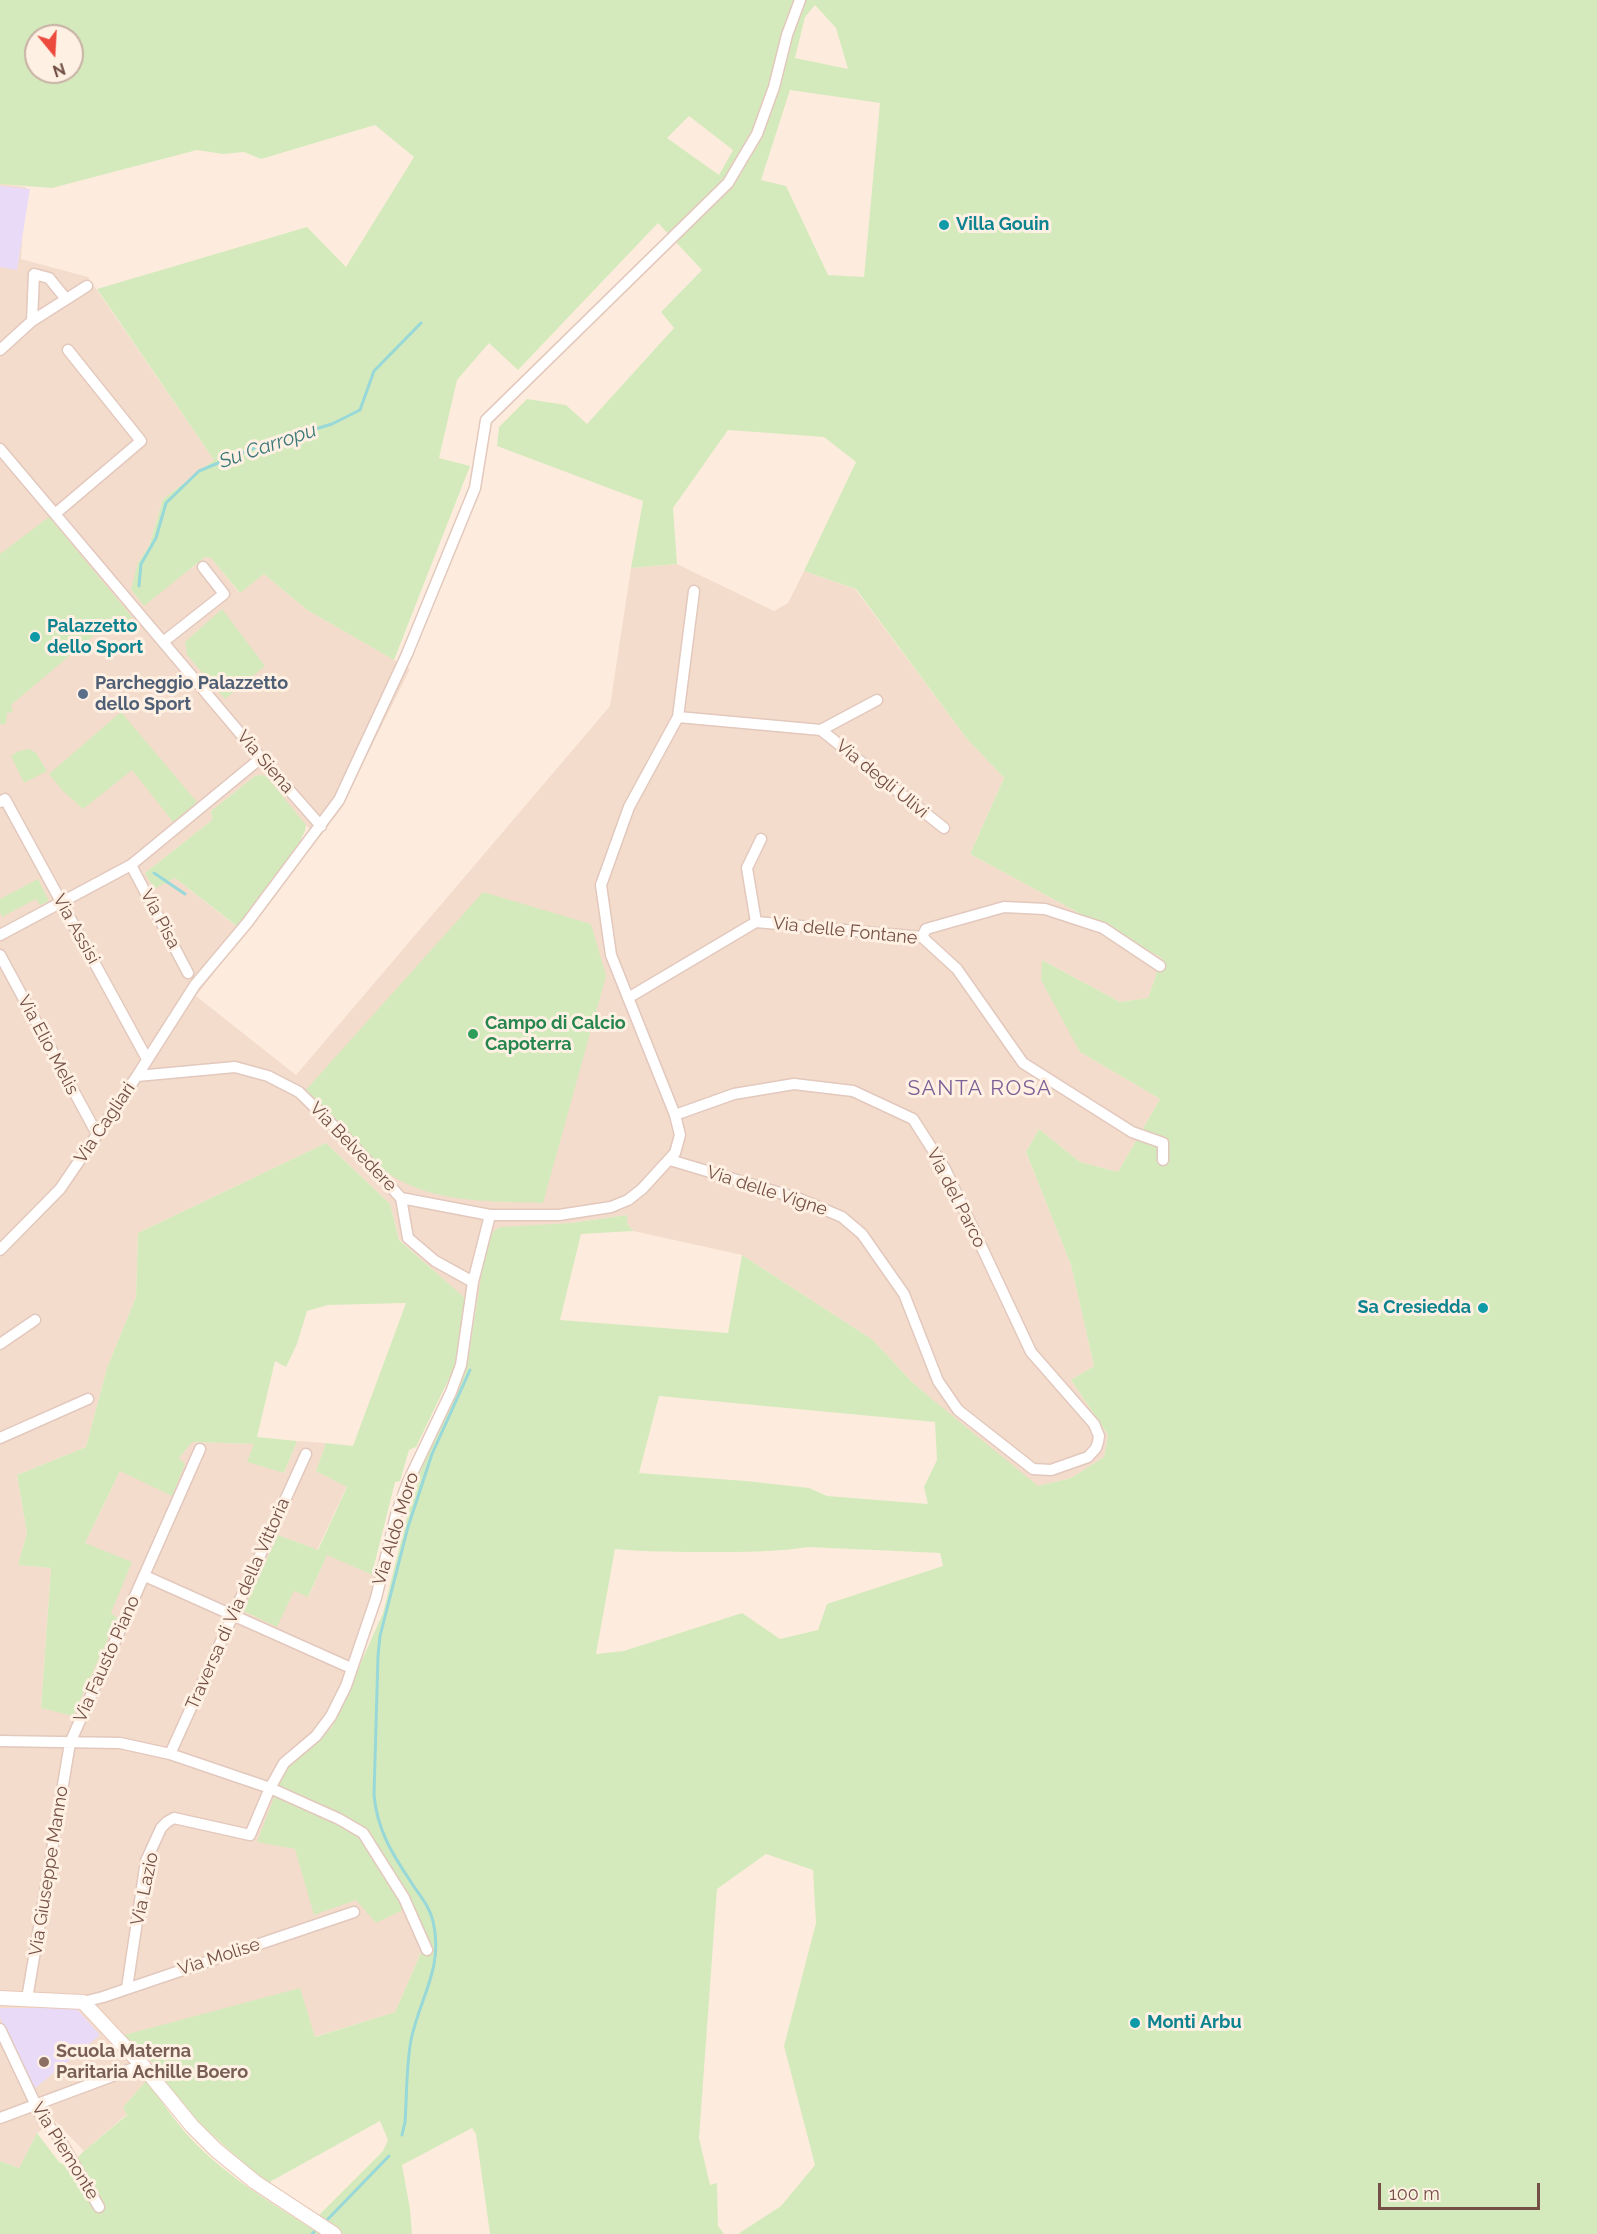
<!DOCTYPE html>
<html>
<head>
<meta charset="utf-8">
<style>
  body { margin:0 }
  #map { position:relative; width:1597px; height:2234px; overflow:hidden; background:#fdecdd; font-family:Raleway,sans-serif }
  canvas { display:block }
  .north { position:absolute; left:24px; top:24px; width:60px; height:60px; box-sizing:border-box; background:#fff0e4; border:2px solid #c7b0a4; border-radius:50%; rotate:162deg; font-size:16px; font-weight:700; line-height:24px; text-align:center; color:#734f45 }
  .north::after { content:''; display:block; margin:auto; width:21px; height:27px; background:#ec4a3d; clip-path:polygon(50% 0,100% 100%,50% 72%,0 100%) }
  .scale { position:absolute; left:1378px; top:2183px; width:162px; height:27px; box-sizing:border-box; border:3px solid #734f45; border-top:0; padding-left:8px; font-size:18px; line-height:21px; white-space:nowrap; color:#734f45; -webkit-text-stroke:4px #fff0e4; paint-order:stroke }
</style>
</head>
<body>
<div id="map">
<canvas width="1597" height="2234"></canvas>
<div class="north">N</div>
<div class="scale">100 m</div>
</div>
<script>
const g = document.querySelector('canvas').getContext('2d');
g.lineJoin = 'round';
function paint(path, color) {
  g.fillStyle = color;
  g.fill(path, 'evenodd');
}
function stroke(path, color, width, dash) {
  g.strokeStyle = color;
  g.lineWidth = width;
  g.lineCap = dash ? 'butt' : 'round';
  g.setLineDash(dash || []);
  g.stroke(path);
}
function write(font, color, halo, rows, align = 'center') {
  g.font = font + ' Raleway,sans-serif';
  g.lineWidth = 6;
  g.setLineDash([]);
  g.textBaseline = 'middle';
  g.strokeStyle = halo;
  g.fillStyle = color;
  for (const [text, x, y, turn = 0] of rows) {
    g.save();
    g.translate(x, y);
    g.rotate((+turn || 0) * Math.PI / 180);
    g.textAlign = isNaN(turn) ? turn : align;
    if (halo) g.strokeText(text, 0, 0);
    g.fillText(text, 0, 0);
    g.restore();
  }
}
paint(new Path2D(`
  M 0,184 L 26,187 L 21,259 L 88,277 L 214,460 L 163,499 L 149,546 L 138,563 L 192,568 L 205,557 L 212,558 L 239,593 L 264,574 L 307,610 L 410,669 L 340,810 L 319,838 L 255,776 L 211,811 L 212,820 L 145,873 L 175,878 L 245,933 L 196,996 L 296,1075 L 610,706 L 631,568 L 677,564 L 774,611 L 788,603 L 804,571 L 855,589 L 967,739 L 1004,778 L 970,854 L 1162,958 L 1148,998 L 1120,1002 L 1042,960 L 1080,1052 L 1160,1099 L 1118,1172 L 1080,1162 L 1039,1129 L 1026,1152 L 1071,1265 L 1094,1366 L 1071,1380 L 1108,1435 L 1104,1457 L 1071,1478 L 1038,1486 L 981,1443 L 911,1381 L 873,1340 L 742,1255 L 633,1231 L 627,1223 L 627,1215 L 571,1223 L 486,1246 L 478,1303 L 462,1297 L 399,1239 L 390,1204 L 326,1143 L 138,1233 L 136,1297 L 107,1368 L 86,1447 L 17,1475 L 27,1533 L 18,1565 L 51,1568 L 41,1708 L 111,1613 L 85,1543 L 120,1471 L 179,1458 L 191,1442 L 255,1444 L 284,1473 L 297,1441 L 326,1443 L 316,1471 L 347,1486 L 317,1550 L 278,1535 L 294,1591 L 309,1596 L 327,1554 L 375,1576 L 356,1675 L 332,1727 L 284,1771 L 295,1849 L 357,1900 L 413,1904 L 430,1941 L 429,1947 L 423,1948 L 395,2012 L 314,2037 L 300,1989 L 125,2035 L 158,2068 L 123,2107 L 127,2114 L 84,2151 L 56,2122 L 37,2133 L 19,2168 L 0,2161 Z`), '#f4dccc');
paint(new Path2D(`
  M 0,186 L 30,189 L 17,270 L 0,267 Z
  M 0,2008 L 76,2008 L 100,2035 L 34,2089 L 0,2018 Z`), '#e9dbf8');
paint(new Path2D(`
  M 0,0 L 1597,0 L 1597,2234 L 738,2234 L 781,2206 L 815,2165 L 784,2046 L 816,1923 L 813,1870 L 766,1854 L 717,1889 L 699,2138 L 710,2185 L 717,2183 L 718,2226 L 724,2234 L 490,2234 L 476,2134 L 472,2128 L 402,2165 L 410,2209 L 412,2234 L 343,2234 L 318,2216 L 383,2151 L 388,2140 L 380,2121 L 266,2184 L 195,2119 L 169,2087 L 158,2068 L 124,2035 L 300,1988 L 315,2037 L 395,2012 L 423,1948 L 429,1947 L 430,1941 L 413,1905 L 376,1923 L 356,1900 L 314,1915 L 295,1849 L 257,1842 L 284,1771 L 332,1727 L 383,1613 L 416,1481 L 467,1365 L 486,1246 C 489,1237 491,1232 500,1227 L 571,1223 L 627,1215 L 627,1223 L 633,1231 L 581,1234 L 560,1320 L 728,1333 L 742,1255 L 873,1340 L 911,1381 L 933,1400 L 1038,1486 L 1071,1478 L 1104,1457 L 1108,1435 L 1071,1380 L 1094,1366 L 1071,1265 L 1026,1152 L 1039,1129 L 1080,1162 L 1118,1172 L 1160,1099 L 1080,1052 L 1041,980 L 1042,960 L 1120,1002 L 1148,998 L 1162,958 L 970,854 L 1004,778 L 967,739 L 856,589 L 804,571 L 856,462 L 824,437 L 728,430 L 673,508 L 677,564 L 631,568 L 643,501 L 497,446 L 499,427 L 527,399 L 566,405 L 587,424 L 674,328 L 661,312 L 702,270 L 658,223 L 518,370 L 489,343 L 457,380 L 439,458 L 470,466 L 394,660 L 307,610 L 264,574 L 240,593 L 211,558 L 205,557 L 144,606 L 131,589 L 138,563 L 149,546 L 163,499 L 214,460 L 97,289 L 307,227 L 346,267 L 414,157 L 375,125 L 261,159 L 244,152 L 223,154 L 197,150 L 52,188 L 0,184 ZM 815,5 L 836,28 L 848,69 L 795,58 L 805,17 ZM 36,36 L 72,36 L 72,72 L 36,72 ZM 790,90 L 880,103 L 864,277 L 828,275 L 786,186 L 761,180 ZM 689,116 L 733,150 L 719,175 L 667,138 ZM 659,1396 L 935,1422 L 937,1460 L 924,1487 L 928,1504 L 827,1496 L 809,1488 L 746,1481 L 639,1473 ZM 808,1547 L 940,1553 L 943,1566 L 827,1604 L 818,1630 L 780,1639 L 742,1613 L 624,1651 L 596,1654 L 615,1549 C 646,1552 678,1552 709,1552 C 742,1552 775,1552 808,1547 Z
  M 49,517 L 132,617 L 129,625 L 118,615 L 11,705 L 13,712 L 7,713 L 6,723 L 3,725 L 0,724 L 0,554 Z
  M 222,609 L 265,666 L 225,699 L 187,655 L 185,642 Z
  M 121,712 L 197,802 L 173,822 L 132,770 L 83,809 L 63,791 L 49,774 Z
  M 29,749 L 36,753 L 47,771 L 24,783 L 11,756 L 19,751 Z
  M 261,775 L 266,776 L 306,825 L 305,831 L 301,839 L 302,842 L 238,927 L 175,878 L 154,889 L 145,873 L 212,820 L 211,811 L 255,776 Z
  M 38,879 L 49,901 L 40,905 L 36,899 L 2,917 L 0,912 L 0,899 Z
  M 483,892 L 591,924 L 606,976 L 543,1203 C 488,1201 419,1204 376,1163 C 362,1150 350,1133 336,1119 C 327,1109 315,1101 304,1092 Z
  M 326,1143 L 390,1204 L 399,1240 L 466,1299 L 455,1366 L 416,1447 L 409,1450 L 400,1481 L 395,1482 L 374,1566 L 375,1576 L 327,1555 L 308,1597 L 294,1591 L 277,1627 L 243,1611 L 278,1535 L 318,1550 L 347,1487 L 316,1471 L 326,1443 L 353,1446 L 406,1303 L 328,1305 L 307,1311 L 297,1344 L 286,1367 L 275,1361 L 257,1437 L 297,1441 L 284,1473 L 247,1462 L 254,1444 L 192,1442 L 179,1458 L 185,1464 L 172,1496 L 120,1471 L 85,1543 L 132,1562 L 111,1613 L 117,1618 L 73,1716 L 41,1708 L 51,1568 L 18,1565 L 27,1533 L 17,1475 L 86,1447 L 107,1368 L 136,1297 L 138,1233 Z
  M 147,2080 C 159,2098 171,2116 185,2132 C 222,2175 274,2204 320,2234 L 0,2234 L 0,2161 L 19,2168 L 37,2133 L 59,2162 L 68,2167 L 84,2151 L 127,2115 L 123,2107 Z`), '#d5eabc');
stroke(new Path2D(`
  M 139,586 L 141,564 L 156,538 L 166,503 L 199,471 L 257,447 L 332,424 L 360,410 L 374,371 L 421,323
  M 154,873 L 185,894
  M 402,2135 L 405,2122 C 407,2095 406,2067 411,2040 C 420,1997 444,1968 433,1921 C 429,1905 419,1895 411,1882 C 392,1854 377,1829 374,1795 L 378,1656 L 380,1636 L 408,1527 L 432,1454 L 470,1370
  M 328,2219 L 389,2156
  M 312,2234 L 314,2232`), '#98d8d8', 3);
const street = new Path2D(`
  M 66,299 L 49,278 L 34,274 L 32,321 L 87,286
  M 0,350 L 32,321
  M 0,449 L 261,758 L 321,826
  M 55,514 L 141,441 L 68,350
  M 163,642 L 224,594 L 203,567
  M 678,717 L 821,730 L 944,828
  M 821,730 L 877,700
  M 0,802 L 5,799 L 147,1059
  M 131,865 L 188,973
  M 756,922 L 747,868 L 761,839
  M 0,935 L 131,865 L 261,758
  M 922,937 L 926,929 L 1004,907 L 1045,909 L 1103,928 L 1160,966
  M 0,955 L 97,1134
  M 628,998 L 756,922 L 922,937 L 957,969 L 1023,1063 L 1132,1132 L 1163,1143 L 1163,1160
  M 137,1076 L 235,1067 L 268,1076 L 299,1092 L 347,1139 L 401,1198 L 490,1215 L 559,1215 L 611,1207 L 628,1200 L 642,1189 L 675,1153 L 680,1135 L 675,1115 L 611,955 L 601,885 L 629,807 L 678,717 L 694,591
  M 670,1160 L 800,1199 L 842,1217 L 862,1234 L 904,1294 L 938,1381 L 958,1410 L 1033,1469 L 1051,1470 L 1088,1457 L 1096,1448 L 1098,1442 L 1099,1436 L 1094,1424 L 1031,1352 L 945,1169 L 913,1119 L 853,1091 L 794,1084 L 734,1094 L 675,1115
  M 401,1198 L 408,1238 L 435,1261 L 473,1282
  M 0,1250 L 60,1189 L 137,1076 L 195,985 L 247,923 L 339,800 L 407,654 L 475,488 L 486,420 L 728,183 L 757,134 L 774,87 L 787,35 L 800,0
  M 0,1344 L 35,1320
  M 0,1438 L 88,1399
  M 145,1576 L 351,1668
  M 0,1741 L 120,1743 L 170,1754 L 270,1788 L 339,1819 L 363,1833 L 404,1898 L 427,1950
  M 170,1754 L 306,1454
  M 127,1988 L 146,1861 L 161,1828 L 167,1822 L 174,1818 L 250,1835 L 270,1788 L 284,1763 L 316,1736 L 331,1716 L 346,1686 L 376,1598 L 396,1515 L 408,1482 L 451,1392 L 461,1365 L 473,1282 L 490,1215
  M 27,1999 L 70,1743 L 200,1449
  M 83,2002 L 103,1997 L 354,1912
  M 0,2029 L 43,2120 L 58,2136 L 99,2207
  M 0,2118 L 142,2065`);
const secondary = new Path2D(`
  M 0,1998 L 83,2002 L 142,2065 L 192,2126 L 216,2150 L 255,2182 L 334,2234`);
stroke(street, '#e2c8bd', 13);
stroke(secondary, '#e8c8b9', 16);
stroke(street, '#fff', 10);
stroke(secondary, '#fff', 14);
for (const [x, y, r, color] of [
  [944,225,6,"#0f9aa8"],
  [35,637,6,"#0f9aa8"],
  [83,694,6,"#5c6f8a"],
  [473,1034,6,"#2e9e5b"],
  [1483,1308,6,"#0f9aa8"],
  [1135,2023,6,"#0f9aa8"],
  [44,2062,6,"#8d6e63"]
]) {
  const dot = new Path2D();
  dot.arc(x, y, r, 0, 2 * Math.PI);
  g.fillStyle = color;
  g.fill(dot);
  stroke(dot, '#fff0e4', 2);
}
write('bold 18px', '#0d838f', '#fff0e4', [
  ["Villa Gouin",956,225],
  ["Palazzetto",47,627],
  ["dello Sport",47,648],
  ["Sa Cresiedda",1471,1308,"right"],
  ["Monti Arbu",1147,2023]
], 'left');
write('bold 18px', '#4e5e75', '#fff0e4', [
  ["Parcheggio Palazzetto",95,684],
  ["dello Sport",95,705]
], 'left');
write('18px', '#734f45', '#fff0e4', [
  ["Via Siena",265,762,49],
  ["Via degli Ulivi",882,779,39],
  ["Via Pisa",160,919,62],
  ["Via Assisi",76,929,61],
  ["Via delle Fontane",845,931,6],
  ["Via Elio Melis",48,1045,62],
  ["Via Cagliari",105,1123,-56],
  ["Via Belvedere",353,1147,46],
  ["Via delle Vigne",767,1191,18],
  ["Via del Parco",956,1198,63],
  ["Via Aldo Moro",396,1529,-73],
  ["Traversa di Via della Vittoria",238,1604,-66],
  ["Via Fausto Piano",107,1659,-66],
  ["Via Giuseppe Manno",49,1871,-81],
  ["Via Lazio",145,1889,-78],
  ["Via Molise",219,1957,-18],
  ["Via Piemonte",65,2151,58]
]);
write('bold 18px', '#27864d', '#fff0e4', [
  ["Campo di Calcio",485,1024],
  ["Capoterra",485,1045]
], 'left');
write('bold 18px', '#785e54', '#fff0e4', [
  ["Scuola Materna",56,2052],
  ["Paritaria Achille Boero",56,2073]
], 'left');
write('italic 20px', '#3a7879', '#fff0e4', [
  ["Su Carropu",268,446,-19]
]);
g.letterSpacing = '1.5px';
write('21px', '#7c6196', '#fff0e4', [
  ["SANTA ROSA",980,1089]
]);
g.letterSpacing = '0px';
</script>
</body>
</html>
